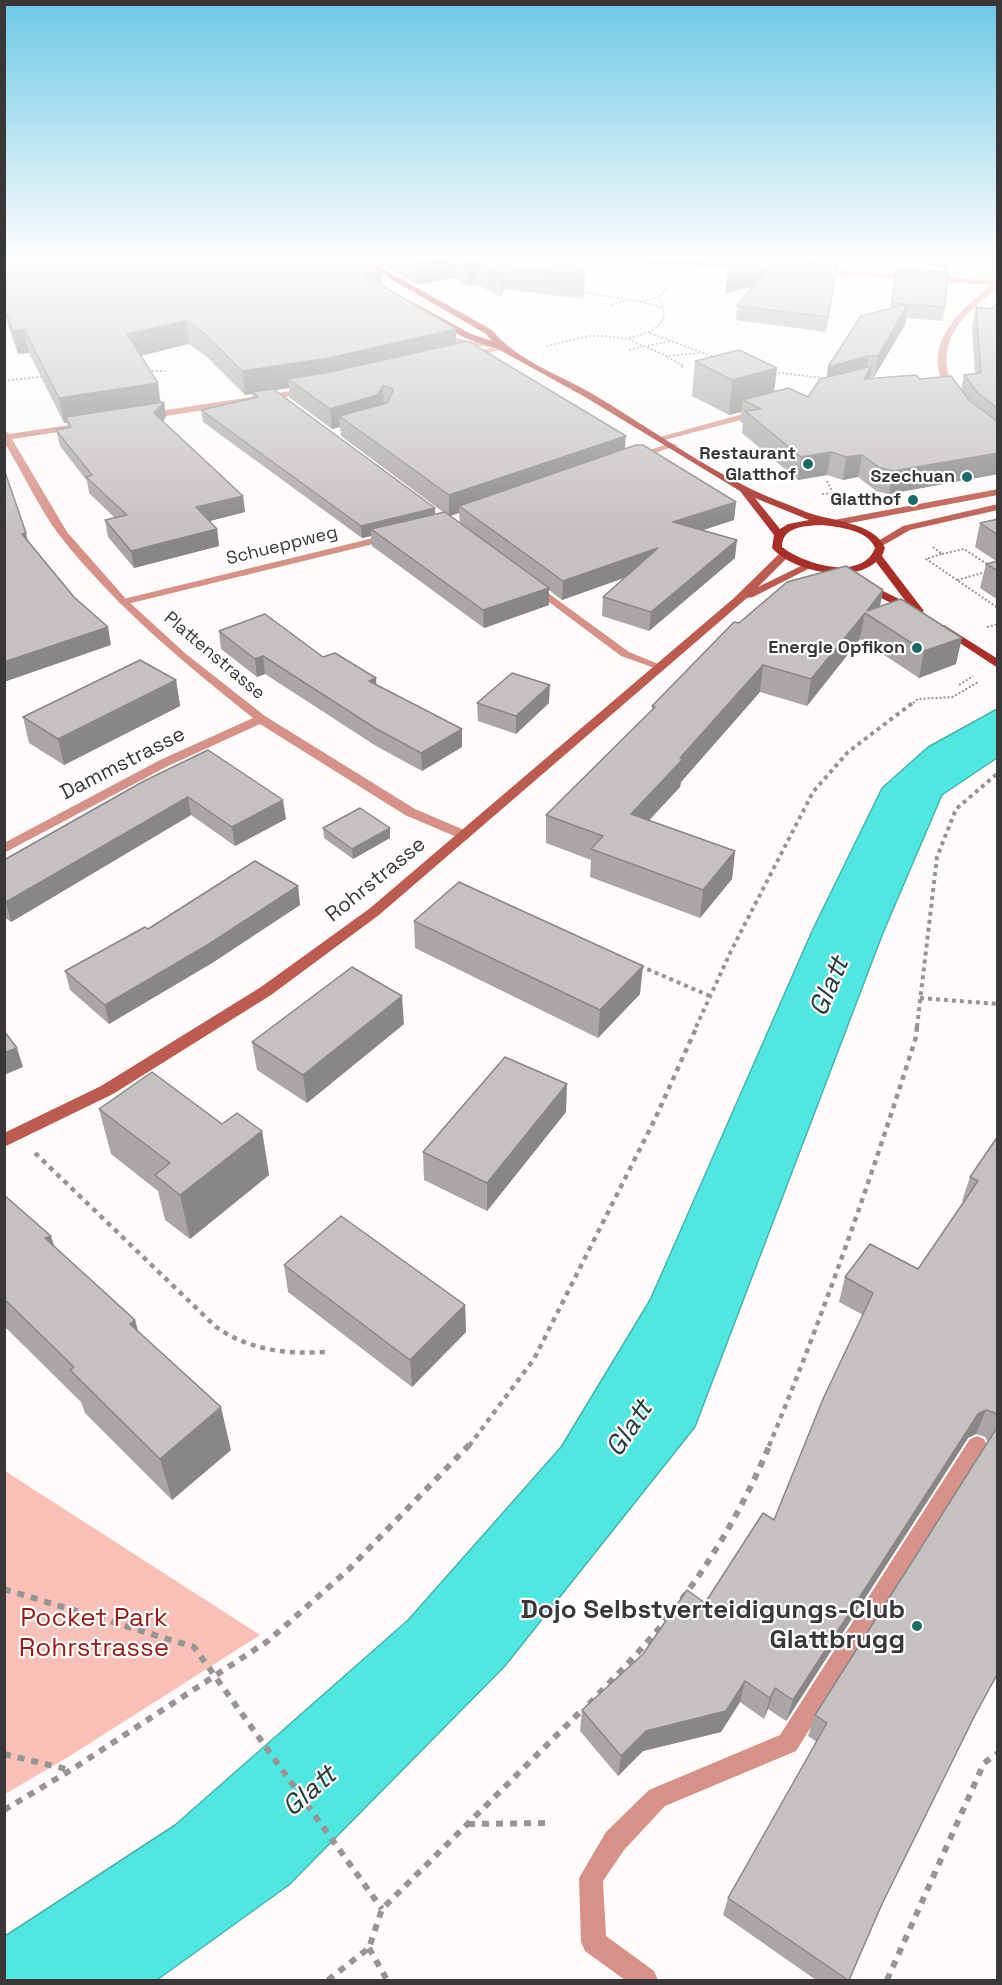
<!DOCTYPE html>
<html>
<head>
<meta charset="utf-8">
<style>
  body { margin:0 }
  #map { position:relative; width:1002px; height:1985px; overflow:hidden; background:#fefbfa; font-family:"Space Grotesk",sans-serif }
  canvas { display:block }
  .frame { position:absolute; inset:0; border:6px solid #393737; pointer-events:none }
</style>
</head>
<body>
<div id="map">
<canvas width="1002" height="1985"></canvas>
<div class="frame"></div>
</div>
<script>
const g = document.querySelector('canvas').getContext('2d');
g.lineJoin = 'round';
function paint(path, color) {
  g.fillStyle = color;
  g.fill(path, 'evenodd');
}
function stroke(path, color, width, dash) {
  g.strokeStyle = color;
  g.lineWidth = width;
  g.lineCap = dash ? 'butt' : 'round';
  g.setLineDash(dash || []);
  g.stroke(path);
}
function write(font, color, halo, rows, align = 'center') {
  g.font = font + ' "Space Grotesk",sans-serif';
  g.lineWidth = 4.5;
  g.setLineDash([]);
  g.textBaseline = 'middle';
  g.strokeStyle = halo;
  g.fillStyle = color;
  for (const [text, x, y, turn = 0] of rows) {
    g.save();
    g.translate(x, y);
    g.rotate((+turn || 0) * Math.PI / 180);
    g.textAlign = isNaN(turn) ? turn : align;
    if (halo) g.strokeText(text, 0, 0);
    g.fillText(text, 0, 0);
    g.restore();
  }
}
paint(new Path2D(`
  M 5,1471 L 260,1635 L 65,1759 L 5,1794 Z`), '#f9c0b8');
const water = new Path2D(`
  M 997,709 L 997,758 L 942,795 L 883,933 L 695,1427 L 505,1666 L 289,1885 L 157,1980 L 5,1980 L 5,1936 L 175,1825 L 408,1620 L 561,1447 L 650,1300 L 812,931 L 882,788 L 928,747 Z`);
paint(water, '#50e7e0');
stroke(water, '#49b2ad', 1.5);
stroke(new Path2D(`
  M 581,292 L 642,302 L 662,308
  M 643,301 L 659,297
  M 611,305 L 624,301
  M 650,333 L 717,358
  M 629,338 C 642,335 666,329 664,311 C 663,306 660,302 659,297 L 670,286
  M 546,346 L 589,336 L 604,336 L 628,339 L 667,356 L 701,353
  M 648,346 L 670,341
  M 629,350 L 644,346
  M 667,357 L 684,366 L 681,367
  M 148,371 L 165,371
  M 774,372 L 829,379
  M 4,381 L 46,376
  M 827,481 L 834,495
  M 822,494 L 833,493
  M 933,547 L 942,554 L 926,559 L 957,580
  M 942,554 L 964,549 L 990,566
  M 986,572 L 957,580 L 998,608
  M 987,627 L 998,624
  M 959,685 L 973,676
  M 913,703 L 918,699 L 953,697 L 978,682`), '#979494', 2, [2, 2]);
stroke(new Path2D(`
  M 640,966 L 710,996
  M 920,998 L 998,1004
  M 696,1027 L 731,951 L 813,792 L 848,752 L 915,701
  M 917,1027 L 937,857 L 956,809 L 998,773`), '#979494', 4, [4, 4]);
stroke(new Path2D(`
  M 35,1153 L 216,1327 C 251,1351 286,1354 327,1352
  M 469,1446 L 534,1359 L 655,1119 L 697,1026
  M 769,1446 C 825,1311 872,1176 916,1037 L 917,1026`), '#979494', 4.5, [5, 5]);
stroke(new Path2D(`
  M 4,1589 L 194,1647 L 382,1909
  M 589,1704 C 609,1683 630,1662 649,1640 C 699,1583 741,1514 770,1444
  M 4,1754 L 70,1770
  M 4,1810 L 71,1770 L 268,1641 L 348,1570 L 470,1444
  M 468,1824 L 550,1823
  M 369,1948 L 387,1980
  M 328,1980 L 369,1948 L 382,1909 L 583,1709
  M 887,1980 L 984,1763 L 998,1753`), '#979494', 6, [7, 7]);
paint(new Path2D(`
  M 812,256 L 820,256 L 816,271 L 812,273 L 808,271 Z
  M 437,330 L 443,330 L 454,338 L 505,347 L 501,349 L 452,342 L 437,334 Z
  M 670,443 L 678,445 L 638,459 L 630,457 Z
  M 390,534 L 394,535 L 394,539 L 123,605 L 118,602 L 119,600 Z`), '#d69289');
paint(new Path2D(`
  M 514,256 L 570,256 L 752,264 L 756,266 L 752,268 L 518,258 Z
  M 818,269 L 998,281 L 998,287 C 972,309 942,330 947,368 C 948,377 955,387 955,395 L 948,393 C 919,345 958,313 991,285 L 815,273 Z
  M 501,345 L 504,345 L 504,349 L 465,358 L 461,356 Z
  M 310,388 L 313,389 L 313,393 L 147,419 L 143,416 L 147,413 Z
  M 761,409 L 764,410 L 764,414 L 661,441 L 656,438 Z
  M 76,424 L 80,427 L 79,429 L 12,439 L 67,532 L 127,600 L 186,654 L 265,716 L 415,809 L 469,832 L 471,835 L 469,838 L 459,838 L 405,815 L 260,724 L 168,766 L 4,853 L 4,843 L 160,760 L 253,718 C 183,662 116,607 60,536 C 40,510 22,471 4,442 L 4,430 L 9,434 Z
  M 533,582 L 629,652 L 666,667 L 660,670 L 621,656 L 529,587 L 529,583 Z
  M 977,1436 L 984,1439 L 987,1445 L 984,1451 L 796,1751 L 665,1806 L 624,1850 L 603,1881 L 606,1936 L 654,1971 L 658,1980 L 625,1980 L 585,1951 L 581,1942 L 579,1878 L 606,1832 L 649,1790 L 780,1735 L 970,1439 Z`), '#d69289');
paint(new Path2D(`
  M 998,489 L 998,495 L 834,526 L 829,523 L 834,520 Z
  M 998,504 L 998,510 L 910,530 L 882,546 L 873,544 L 903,526 Z
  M 784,552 L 788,553 L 788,557 L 758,587 L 805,564 L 814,566 L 753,597 L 747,598 L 379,915 L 271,995 L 113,1094 L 4,1147 L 4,1133 L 101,1086 L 261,987 L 369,909 L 734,598 L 780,553 Z`), '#bc5c51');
paint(new Path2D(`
  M 351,256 L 360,256 L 492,330 C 516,360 558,374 591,393 C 642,423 694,461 747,487 C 766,497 786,503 806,512 C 829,521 875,522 885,548 L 882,556 L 924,611 L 919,614 L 909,612 L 861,588 L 861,584 L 869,584 L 907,603 L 876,562 C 852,584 792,571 772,548 L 774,535 L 740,491 L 585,397 L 498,349 L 465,338 L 401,303 L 401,299 L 407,299 L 471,334 L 492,341 L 486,334 ZM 755,498 L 809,520 L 788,524 L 780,529 ZM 822,525 C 839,527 868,530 875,548 C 862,582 803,564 782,547 C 782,526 806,526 822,525 Z
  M 944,625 L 998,659 L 998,668 L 940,630 L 938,628 Z`), '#a72f27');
paint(new Path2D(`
  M 378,256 L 553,256 L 585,272 L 584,294 L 583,299 L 504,289 L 501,297 L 476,284 L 468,286 L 453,278 L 417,285 L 378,263 Z
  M 733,256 L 770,256 L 767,269 L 835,278 L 826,332 L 736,320 L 737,306 L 753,286 L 725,293 Z
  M 910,256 L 950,256 L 947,270 Z
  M 896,269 L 945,307 L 943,321 L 906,318 L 905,325 L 874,377 L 870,377 L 870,379 L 920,379 L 961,390 L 964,375 L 975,373 L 972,328 L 976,307 L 991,309 L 998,302 L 998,474 L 889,494 L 876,491 L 858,477 L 843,480 L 827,475 L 798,480 L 742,433 L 743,423 L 740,422 L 741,412 L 729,415 L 692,396 L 695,361 L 774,391 L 808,397 L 890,309 Z
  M 381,271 L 382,286 L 456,343 L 625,449 L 736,502 L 734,520 L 703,530 L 735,558 L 649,631 L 602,616 L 603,597 L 624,578 L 562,600 L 549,590 L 549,605 L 484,628 L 372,546 L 371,536 L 362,538 L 203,422 L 201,410 L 253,398 L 252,394 L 245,395 L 207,357 L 189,344 L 141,356 L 161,402 L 164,402 L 166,417 L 163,421 L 243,496 L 245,512 L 209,521 L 217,529 L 219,546 L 134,568 L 108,537 L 105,520 L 115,518 L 89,493 L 87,481 L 60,446 L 56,430 L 68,428 L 67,423 L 64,423 L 29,353 L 18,354 L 9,329 L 4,309 ZM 289,388 L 290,398 L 332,429 L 340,427 L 341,436 L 443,512 L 435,514 L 435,508 L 275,390 ZM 459,513 L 460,522 L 451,516 Z
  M 998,519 L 998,600 L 980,588 L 986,564 L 996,561 L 975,547 L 980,523 Z
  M 883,590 L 880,606 L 956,664 L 919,678 L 860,639 L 807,706 L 760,692 L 681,782 L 680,787 L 649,820 L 735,851 L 732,879 L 700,918 L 590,877 L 591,860 L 546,843 L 546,815 L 652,711 L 652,706 L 739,623 Z
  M 219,631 L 323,657 L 376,684 L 462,747 L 422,771 L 376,746 L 265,674 L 257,677 L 221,649 Z
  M 176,680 L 180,706 L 64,765 L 29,743 L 23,717 Z
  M 477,703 L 549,703 L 516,734 L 478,721 Z
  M 144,781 L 286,819 L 235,846 L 191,815 L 11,922 L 4,917 L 4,860 Z
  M 323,828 L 390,828 L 390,838 L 353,859 L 324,838 Z
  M 298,886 L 300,905 L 212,963 L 109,1024 L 70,990 L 65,971 L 148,929 Z
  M 414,921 L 640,994 L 598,1038 L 415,948 Z
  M 404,1024 L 307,1103 L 257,1070 L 252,1042 Z
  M 99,1109 L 222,1124 L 262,1131 L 269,1175 L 190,1239 L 165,1220 L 158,1191 L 111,1154 Z
  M 566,1112 L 487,1211 L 424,1180 L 423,1152 Z
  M 998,1136 L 998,1673 L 972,1721 L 882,1904 L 849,1980 L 816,1980 L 723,1915 L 728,1898 L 817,1742 L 808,1736 L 815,1715 L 988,1442 L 985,1437 L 976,1434 L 968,1438 L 786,1721 L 768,1709 L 764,1719 L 740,1702 L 721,1732 L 643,1751 L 618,1776 L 580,1731 L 582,1710 L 705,1603 L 774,1520 L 863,1315 L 839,1302 L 845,1277 L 918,1269 L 964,1202 L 962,1201 L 970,1177 Z
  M 4,1195 L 54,1246 L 135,1320 L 138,1331 L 231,1450 L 172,1500 L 85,1413 L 81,1402 L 4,1326 Z
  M 284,1265 L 465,1305 L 466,1332 L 412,1387 L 288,1292 Z`), '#a9a6a5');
paint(new Path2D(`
  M 449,256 L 452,256 L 453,278 L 417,285 L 416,263 Z
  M 768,258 L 764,284 L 725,293 L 727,279 Z
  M 476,261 L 476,284 L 468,286 L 468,263 Z
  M 504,266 L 504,289 L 501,297 L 501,275 Z
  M 381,271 L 382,293 L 362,274 Z
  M 585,272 L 584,294 L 583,299 L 583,276 Z
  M 908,304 L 905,325 L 874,377 L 878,356 Z
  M 186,321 L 189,344 L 131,358 L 127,334 Z
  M 24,329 L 29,353 L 18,354 L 13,331 Z
  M 456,329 L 456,353 L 288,379 L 289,388 L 254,394 L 252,392 L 252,394 L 245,395 L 242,371 Z
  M 869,356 L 865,377 L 825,388 L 828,367 Z
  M 872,366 L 868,387 L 864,379 Z
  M 777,368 L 773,403 L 743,400 L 741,412 L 729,415 L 732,380 Z
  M 158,383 L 161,405 L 164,402 L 166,417 L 157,429 L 66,417 L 67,423 L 64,423 L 59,398 Z
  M 383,386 L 384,406 L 339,416 L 340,427 L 332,429 L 330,409 Z
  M 626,436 L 624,456 L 459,506 L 459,513 L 449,516 L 449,495 Z
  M 831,452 L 827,475 L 798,480 L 801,457 Z
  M 998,453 L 998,474 L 889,494 L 893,471 Z
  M 862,455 L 858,477 L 843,480 L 846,457 Z
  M 243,496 L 245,512 L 198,524 L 196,507 Z
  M 736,502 L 734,520 L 672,540 L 673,522 Z
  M 435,508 L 435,520 L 371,529 L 371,536 L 362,538 L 361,526 Z
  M 217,529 L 219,546 L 134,568 L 131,551 Z
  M 26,533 L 30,551 L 22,534 Z
  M 737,540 L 735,558 L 649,631 L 651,612 Z
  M 658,548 L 657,566 L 562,600 L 563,581 Z
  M 549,588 L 549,605 L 484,628 L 483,610 Z
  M 883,590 L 878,616 L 867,611 Z
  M 865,613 L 860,639 L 807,706 L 811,679 Z
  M 108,627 L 111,645 L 4,682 L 4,662 Z
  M 962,638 L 956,664 L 919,678 L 924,651 Z
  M 263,656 L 265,674 L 257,677 L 255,659 Z
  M 763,665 L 760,692 L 681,782 L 680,787 L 629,842 L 631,814 Z
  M 376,678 L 377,696 L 369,681 Z
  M 176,680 L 180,706 L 64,765 L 58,739 Z
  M 550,685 L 549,703 L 516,734 L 516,716 Z
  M 462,729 L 462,747 L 422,771 L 421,753 Z
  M 188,797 L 191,815 L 11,922 L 6,902 Z
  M 283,800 L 286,819 L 235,846 L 232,827 Z
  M 390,828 L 390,838 L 353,859 L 352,849 Z
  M 735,851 L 732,879 L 700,918 L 703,890 Z
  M 298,886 L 300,905 L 212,963 L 109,1024 L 105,1005 Z
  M 643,966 L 640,994 L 598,1038 L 600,1010 Z
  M 402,996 L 404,1024 L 307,1103 L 303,1075 Z
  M 17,1048 L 23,1067 L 4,1075 L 4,1053 Z
  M 567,1084 L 566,1112 L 487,1211 L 487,1183 Z
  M 262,1131 L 269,1175 L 190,1239 L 180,1195 Z
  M 51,1236 L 65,1280 L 45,1238 Z
  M 465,1305 L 466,1332 L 412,1387 L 410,1360 Z
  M 135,1320 L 147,1364 L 130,1324 Z
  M 221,1407 L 231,1450 L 172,1500 L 160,1459 Z
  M 986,1410 L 976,1434 L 968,1438 L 786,1721 L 793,1700 L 978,1414 Z
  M 745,1681 L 740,1702 L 721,1732 L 643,1751 L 618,1776 L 621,1756 L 646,1731 Z
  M 775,1688 L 768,1709 L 764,1719 L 770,1698 Z`), '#898786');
const building = new Path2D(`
  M 11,256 L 357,256 L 381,271 L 362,274 L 456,329 L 329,358 L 242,371 L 204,333 L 186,321 L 127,334 L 158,383 L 59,398 L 24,329 L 13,331 L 4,308 Z
  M 404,256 L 449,256 L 416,263 Z
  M 453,256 L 553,256 L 585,272 L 583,276 L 504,266 L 501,275 L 476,261 L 468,263 Z
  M 733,256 L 768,258 L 766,270 L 727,279 Z
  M 774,260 L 837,265 L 828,317 L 737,306 Z
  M 896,269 L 948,272 L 945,307 L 892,303 Z
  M 998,302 L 998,409 L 978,393 L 964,375 L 981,373 L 976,307 L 991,309 Z
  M 908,304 L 878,356 L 869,356 L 828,367 L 861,316 Z
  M 468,341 L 626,436 L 449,495 L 339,416 L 387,403 L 393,391 L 392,388 L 383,386 L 377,395 L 330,409 L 288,379 L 330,372 Z
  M 739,350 L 777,368 L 732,380 L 695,361 Z
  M 872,366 L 864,379 L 916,375 L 920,379 L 951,376 L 969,400 L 998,422 L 998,453 L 893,471 L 880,468 L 862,455 L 846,457 L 831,452 L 801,457 L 745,411 L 761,409 L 743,400 L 788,388 L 808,397 L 820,379 Z
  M 273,389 L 435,508 L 361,526 L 201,410 L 258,397 L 252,392 Z
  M 164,402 L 154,413 L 243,496 L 196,507 L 217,529 L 131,551 L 105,520 L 127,515 L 86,477 L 92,475 L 56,430 L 71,427 L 66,417 Z
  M 636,445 L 643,445 L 736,502 L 673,522 L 737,540 L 651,612 L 603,597 L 658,548 L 563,581 L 459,506 Z
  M 4,469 L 26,533 L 22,534 L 74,597 L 108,627 L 4,662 Z
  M 445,512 L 549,588 L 483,610 L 371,529 Z
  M 998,519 L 998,535 L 980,523 Z
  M 998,561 L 998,571 L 986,564 Z
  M 846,566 L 883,590 L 867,611 L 901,599 L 962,638 L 924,651 L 865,613 L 811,679 L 763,665 L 680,758 L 683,759 L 631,814 L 735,851 L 703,890 L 591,849 L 603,836 L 546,815 L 655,707 L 652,706 L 734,622 L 739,623 L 787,582 Z
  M 265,614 L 323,657 L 335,653 L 376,678 L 369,681 L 462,729 L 421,753 L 375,728 L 263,656 L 255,659 L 219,631 Z
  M 140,660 L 176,680 L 58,739 L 23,717 Z
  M 512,673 L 550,685 L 516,716 L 477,703 Z
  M 208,750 L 283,800 L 232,827 L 188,797 L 6,902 L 4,902 L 4,860 L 144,781 Z
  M 360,808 L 390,828 L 352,849 L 323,828 Z
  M 255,861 L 298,886 L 209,944 L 105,1005 L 65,971 L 145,927 L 148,929 Z
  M 459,882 L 643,966 L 600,1010 L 414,921 Z
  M 352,967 L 402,996 L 303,1075 L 252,1042 Z
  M 4,1031 L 17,1048 L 4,1053 Z
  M 505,1057 L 567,1084 L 487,1183 L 423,1152 Z
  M 152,1072 L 222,1124 L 237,1113 L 262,1131 L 180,1195 L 155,1175 L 170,1163 L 99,1109 Z
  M 998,1136 L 998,1418 L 995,1413 L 986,1410 L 978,1414 L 793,1700 L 775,1688 L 770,1698 L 745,1681 L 726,1711 L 646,1731 L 621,1756 L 582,1710 L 643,1654 L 687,1590 L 705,1603 L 763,1513 L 774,1520 L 823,1399 L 873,1293 L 845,1277 L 870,1244 L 918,1269 L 978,1181 L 970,1177 Z
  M 4,1195 L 51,1236 L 45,1238 L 135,1320 L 130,1324 L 221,1407 L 160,1459 L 70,1370 L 74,1367 L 4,1299 Z
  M 341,1216 L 465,1305 L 410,1360 L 284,1265 Z
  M 998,1424 L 998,1673 L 975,1715 L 882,1904 L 849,1980 L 848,1980 L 728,1898 L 827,1723 L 815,1715 L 996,1429 Z`);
paint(building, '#c4c1c0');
stroke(building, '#898786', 1.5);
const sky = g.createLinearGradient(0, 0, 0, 534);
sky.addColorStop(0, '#6bc8e5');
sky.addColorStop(0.48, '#fffdfd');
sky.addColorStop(1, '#fffdfd00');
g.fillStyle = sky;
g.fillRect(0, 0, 1002, 534);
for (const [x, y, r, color] of [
  [808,464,6,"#1e6a66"],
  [967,477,6,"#1e6a66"],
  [913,500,6,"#1e6a66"],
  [917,648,6,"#1e6a66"],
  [917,1626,6,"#1e6a66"]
]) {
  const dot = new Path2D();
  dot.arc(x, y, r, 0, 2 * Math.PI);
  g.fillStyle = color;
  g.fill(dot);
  stroke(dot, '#fff', 2);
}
write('bold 18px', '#393737', '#fff', [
  ["Restaurant",796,454],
  ["Glatthof",796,475],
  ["Szechuan",955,477],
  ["Glatthof",901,500],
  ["Energie Opfikon",905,648]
], 'right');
write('18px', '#393737', '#fff', [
  ["Schueppweg",282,546,-14],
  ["Plattenstrasse",214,656,40]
]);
write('21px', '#393737', '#fff', [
  ["Dammstrasse",123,764,-27],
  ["Rohrstrasse",376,880,-39]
]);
write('bold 26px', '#393737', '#fff', [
  ["Dojo Selbstverteidigungs-Club",905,1611],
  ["Glattbrugg",905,1641]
], 'right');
write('26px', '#941d17', '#fff', [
  ["Pocket Park",94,1619],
  ["Rohrstrasse",94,1649]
]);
write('italic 27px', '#243d3c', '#fff', [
  ["Glatt",830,987,-67],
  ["Glatt",630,1429,-56],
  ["Glatt",310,1792,-41]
]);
</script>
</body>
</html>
